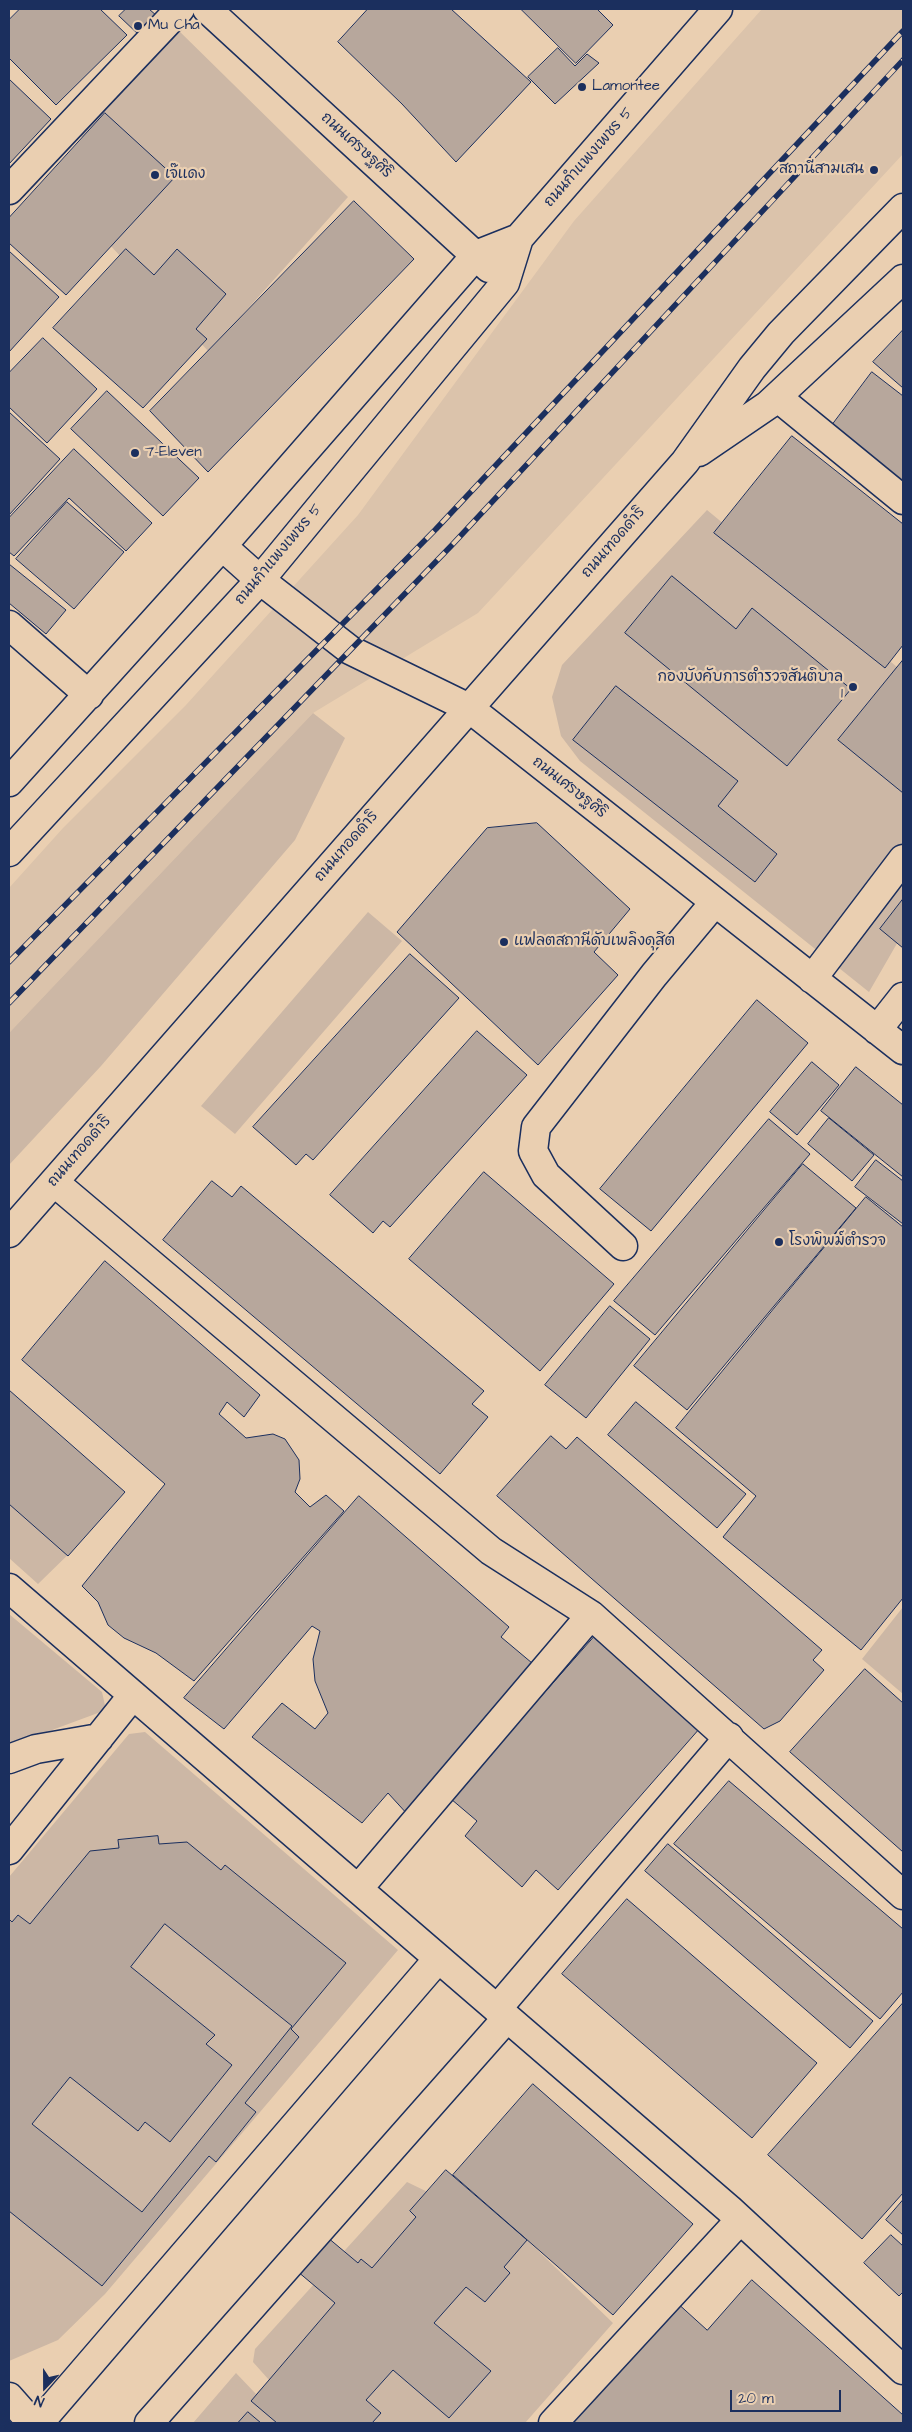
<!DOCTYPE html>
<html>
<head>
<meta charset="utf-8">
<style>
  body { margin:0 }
  #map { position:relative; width:912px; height:2432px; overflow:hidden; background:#eacfb1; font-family:"Architects Daughter",sans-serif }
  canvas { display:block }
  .frame { position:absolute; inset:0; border:10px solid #1b2f5e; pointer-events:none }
  .north { position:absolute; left:20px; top:2362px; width:50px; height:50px; -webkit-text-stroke:4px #eacfb1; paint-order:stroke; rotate:202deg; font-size:14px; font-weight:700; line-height:20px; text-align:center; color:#1b2f5e }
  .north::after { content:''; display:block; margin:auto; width:18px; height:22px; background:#1b2f5e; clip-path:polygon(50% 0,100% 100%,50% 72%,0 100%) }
  .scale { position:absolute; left:730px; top:2390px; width:111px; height:22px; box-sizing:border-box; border:2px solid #1b2f5e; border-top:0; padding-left:6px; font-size:15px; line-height:18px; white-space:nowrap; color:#1b2f5e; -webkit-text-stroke:4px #eacfb1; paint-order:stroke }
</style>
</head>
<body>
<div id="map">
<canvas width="912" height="2432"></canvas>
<div class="frame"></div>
<div class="north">N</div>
<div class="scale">20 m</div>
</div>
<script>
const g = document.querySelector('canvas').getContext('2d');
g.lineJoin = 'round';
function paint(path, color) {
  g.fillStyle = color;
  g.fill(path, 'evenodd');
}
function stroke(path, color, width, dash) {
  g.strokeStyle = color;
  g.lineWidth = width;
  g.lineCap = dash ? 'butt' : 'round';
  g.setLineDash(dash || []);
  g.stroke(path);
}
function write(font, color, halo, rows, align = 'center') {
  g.font = font + ' "Architects Daughter","Playpen Sans Thai",sans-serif';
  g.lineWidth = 4.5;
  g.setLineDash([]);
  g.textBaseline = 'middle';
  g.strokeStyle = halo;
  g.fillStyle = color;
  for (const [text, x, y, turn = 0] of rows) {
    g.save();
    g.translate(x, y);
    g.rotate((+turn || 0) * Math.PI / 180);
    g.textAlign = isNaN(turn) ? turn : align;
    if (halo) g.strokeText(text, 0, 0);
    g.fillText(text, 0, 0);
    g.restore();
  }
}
paint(new Path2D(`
  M 762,9 L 903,9 L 903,154 L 478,613 L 313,713 L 9,1033 L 9,888 L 63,828 L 186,705 L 358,515 L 574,221 Z`), '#dbc3ab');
paint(new Path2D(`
  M 174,26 L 348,197 L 209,352 L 109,244 L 147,191 L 78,134 Z
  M 707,510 L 897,667 L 903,660 L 903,933 L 869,992 L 580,761 L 561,736 L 552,697 L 562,665 Z
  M 313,713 L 345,738 L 295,840 L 101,1066 L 9,1165 L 9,1033 Z
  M 368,912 L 402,941 L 235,1134 L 201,1106 Z
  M 9,1475 L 80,1543 L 38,1584 L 9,1558 Z
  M 903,1607 L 903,1694 L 862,1659 Z
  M 9,1614 L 102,1692 L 106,1710 L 9,1746 Z
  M 145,1732 L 398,1950 L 105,2294 L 58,2340 L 9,2361 L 9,1877 L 129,1734 Z
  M 407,2182 L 527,2240 L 613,2323 L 525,2423 L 193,2423 L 236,2373 L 256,2394 L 269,2380 L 253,2362 L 255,2349 Z`), '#ccb7a5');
const building = new Path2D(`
  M 20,9 L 100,9 L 127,35 L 56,105 L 9,58 L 9,20 Z
  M 126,9 L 149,9 L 157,16 L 139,35 L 119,16 Z
  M 368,9 L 451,9 L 531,82 L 456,162 L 402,104 L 338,42 Z
  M 521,9 L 597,9 L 613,25 L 576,63 Z
  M 558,48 L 575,66 L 587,54 L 599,63 L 555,104 L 528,77 Z
  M 9,79 L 51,119 L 9,164 Z
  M 105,113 L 175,177 L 66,295 L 9,243 L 9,218 Z
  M 354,201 L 414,259 L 208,472 L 150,411 Z
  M 126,249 L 154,275 L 177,249 L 226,294 L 196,329 L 207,339 L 143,408 L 53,328 Z
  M 9,251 L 59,297 L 9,352 Z
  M 903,330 L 903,388 L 873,362 Z
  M 43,338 L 97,389 L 47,443 L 9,407 L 9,373 Z
  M 872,372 L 903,396 L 903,484 L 830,428 Z
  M 107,391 L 199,478 L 163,516 L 71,429 Z
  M 9,412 L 60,459 L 9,515 Z
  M 792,436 L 903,524 L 903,645 L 885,668 L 714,533 Z
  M 74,449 L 152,523 L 126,551 L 69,498 L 14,556 L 9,552 L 9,518 Z
  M 67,502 L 124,552 L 74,609 L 16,559 Z
  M 9,564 L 66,610 L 46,634 L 9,603 Z
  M 672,576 L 736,629 L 752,608 L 851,689 L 787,766 L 625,633 Z
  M 903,660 L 903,793 L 838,740 Z
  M 616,686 L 738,781 L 718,806 L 777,854 L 755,882 L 573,740 Z
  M 537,823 L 630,909 L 594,952 L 618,975 L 538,1065 L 397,932 L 487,828 Z
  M 903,899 L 903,948 L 880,929 Z
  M 410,954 L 459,998 L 313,1160 L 306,1154 L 296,1165 L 253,1127 Z
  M 757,1000 L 808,1043 L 651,1231 L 600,1189 Z
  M 477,1031 L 527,1075 L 390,1227 L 383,1221 L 373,1233 L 330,1195 Z
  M 812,1062 L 839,1085 L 797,1135 L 770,1112 Z
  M 856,1067 L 903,1105 L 903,1177 L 821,1111 Z
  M 829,1118 L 874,1155 L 852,1181 L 808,1144 Z
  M 769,1119 L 810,1154 L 655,1335 L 614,1301 Z
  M 876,1160 L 903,1181 L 903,1224 L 855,1187 Z
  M 803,1164 L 856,1208 L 687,1410 L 634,1366 Z
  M 484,1172 L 614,1284 L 540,1371 L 409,1259 Z
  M 212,1181 L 232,1197 L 241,1186 L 484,1391 L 472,1404 L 488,1417 L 440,1474 L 163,1240 Z
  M 866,1197 L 903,1227 L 903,1598 L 861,1650 L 723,1537 L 756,1496 L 676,1428 Z
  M 105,1261 L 260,1395 L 244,1417 L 227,1402 L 219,1414 L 246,1438 L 273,1434 L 285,1439 L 299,1460 L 300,1479 L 295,1492 L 310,1507 L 326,1495 L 344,1511 L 194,1681 L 156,1653 L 124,1638 L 108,1625 L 98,1602 L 82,1586 L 165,1484 L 22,1360 Z
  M 610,1306 L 650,1339 L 586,1418 L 545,1385 Z
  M 9,1390 L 125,1492 L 68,1556 L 9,1504 Z
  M 636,1402 L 746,1494 L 717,1528 L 608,1435 Z
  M 551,1436 L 566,1449 L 577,1437 L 822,1650 L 813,1660 L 824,1670 L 780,1721 L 764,1729 L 497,1496 Z
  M 359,1496 L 509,1627 L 501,1637 L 532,1663 L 409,1816 L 388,1793 L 362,1823 L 252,1737 L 282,1703 L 315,1729 L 328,1713 L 315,1681 L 313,1659 L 320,1631 L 312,1626 L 224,1729 L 184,1698 Z
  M 595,1636 L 700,1728 L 558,1890 L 536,1870 L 522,1887 L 465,1836 L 477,1821 L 451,1799 Z
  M 865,1669 L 903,1703 L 903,1852 L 790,1752 Z
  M 729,1781 L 903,1929 L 903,1992 L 880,2019 L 674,1844 Z
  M 158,1836 L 159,1844 L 187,1842 L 221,1870 L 225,1865 L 346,1963 L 291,2029 L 299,2037 L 245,2103 L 256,2112 L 216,2162 L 209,2156 L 102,2286 L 9,2211 L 9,1919 L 12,1922 L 18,1915 L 30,1924 L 90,1851 L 119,1848 L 118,1840 ZM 165,1924 L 292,2026 L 142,2212 L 32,2124 L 70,2077 L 138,2131 L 145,2122 L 170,2142 L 232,2065 L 206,2044 L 215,2035 L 131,1967 Z
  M 668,1844 L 873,2021 L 850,2048 L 645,1871 Z
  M 627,1899 L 817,2063 L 752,2138 L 562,1974 Z
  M 903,2003 L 903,2193 L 862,2239 L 768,2155 Z
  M 533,2084 L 693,2224 L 613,2315 L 453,2175 Z
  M 446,2170 L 527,2240 L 504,2267 L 510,2273 L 485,2302 L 466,2287 L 434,2323 L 491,2371 L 449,2418 L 393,2370 L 366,2400 L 381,2413 L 372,2423 L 277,2423 L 251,2401 L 335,2303 L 297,2271 L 327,2237 L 358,2263 L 361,2259 L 372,2268 L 416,2217 L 410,2211 Z
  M 903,2200 L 903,2235 L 886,2220 Z
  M 891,2235 L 903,2246 L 903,2292 L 899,2296 L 864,2263 Z
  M 752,2280 L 903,2415 L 903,2423 L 564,2423 L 675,2301 L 707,2330 Z
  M 248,2412 L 261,2423 L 238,2423 Z`);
paint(building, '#b7a79c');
stroke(building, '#1b2f5e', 1);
const minor = new Path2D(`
  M 207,9 L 489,268
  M 9,190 L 180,9
  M 777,397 L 903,500
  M 699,452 L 768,405 L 903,279
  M 222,546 L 260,580 L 350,650 L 469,708 L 903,1050
  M 9,625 L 89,695
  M 9,782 L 222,546 L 476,255 L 519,238
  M 9,852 L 260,580 L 505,283 L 519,238 L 718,9
  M 812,979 L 903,859
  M 877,1030 L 903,997
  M 54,1182 L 491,1551 L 591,1615 L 903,1895
  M 9,1233 L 685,462 L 752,368 L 781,333 L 903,208
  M 623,1246 L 546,1175 L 533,1151 L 536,1127 L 654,975 L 715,902
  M 9,1588 L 729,2209 L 903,2370
  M 9,1759 L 36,1749 L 99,1738
  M 9,1850 L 133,1695
  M 358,1889 L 591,1615
  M 497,2009 L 729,1737
  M 9,2397 L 32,2423
  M 39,2423 L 438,1959
  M 149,2423 L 507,2018
  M 553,2423 L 740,2220`);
stroke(minor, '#1b2f5e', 31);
stroke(minor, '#eacfb1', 28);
const rail = new Path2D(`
  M 9,962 L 436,529 L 903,31
  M 9,1003 L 452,545 L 903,60`);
stroke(rail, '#1b2f5e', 5.5);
stroke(rail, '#eacfb1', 4, [11]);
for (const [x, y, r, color] of [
  [138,26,5,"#1b2f5e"],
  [582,87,5,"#1b2f5e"],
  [874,170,5,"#1b2f5e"],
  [155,175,5,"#1b2f5e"],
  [135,453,5,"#1b2f5e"],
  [853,687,5,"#1b2f5e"],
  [504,942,5,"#1b2f5e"],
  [779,1242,5,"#1b2f5e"]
]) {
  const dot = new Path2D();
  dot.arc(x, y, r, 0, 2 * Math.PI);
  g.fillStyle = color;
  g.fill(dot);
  stroke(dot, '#eacfb1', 2);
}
write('15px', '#1b2f5e', '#eacfb1', [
  ["Mu Cha",148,26],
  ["Lamontee",592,87],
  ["สถานีสามเสน",864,170,"right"],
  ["เจ๊แดง",165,175],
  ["7-Eleven",145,453],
  ["กองบังคับการตำรวจสันติบาล",843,678,"right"],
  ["1",843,695,"right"],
  ["แฟลตสถานีดับเพลิงดุสิต",514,942],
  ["โรงพิพม์ตำรวจ",789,1242]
], 'left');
write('15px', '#1b2f5e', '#eacfb1', [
  ["ถนนเศรษฐศิริ",356,146,42],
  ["ถนนกำแพงเพชร 5",589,158,-49],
  ["ถนนเทอดดำริ",614,543,-49],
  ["ถนนกำแพงเพชร 5",279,555,-50],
  ["ถนนเศรษฐศิริ",569,788,38],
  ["ถนนเทอดดำริ",347,847,-49],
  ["ถนนเทอดดำริ",80,1152,-49]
]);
</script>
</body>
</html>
